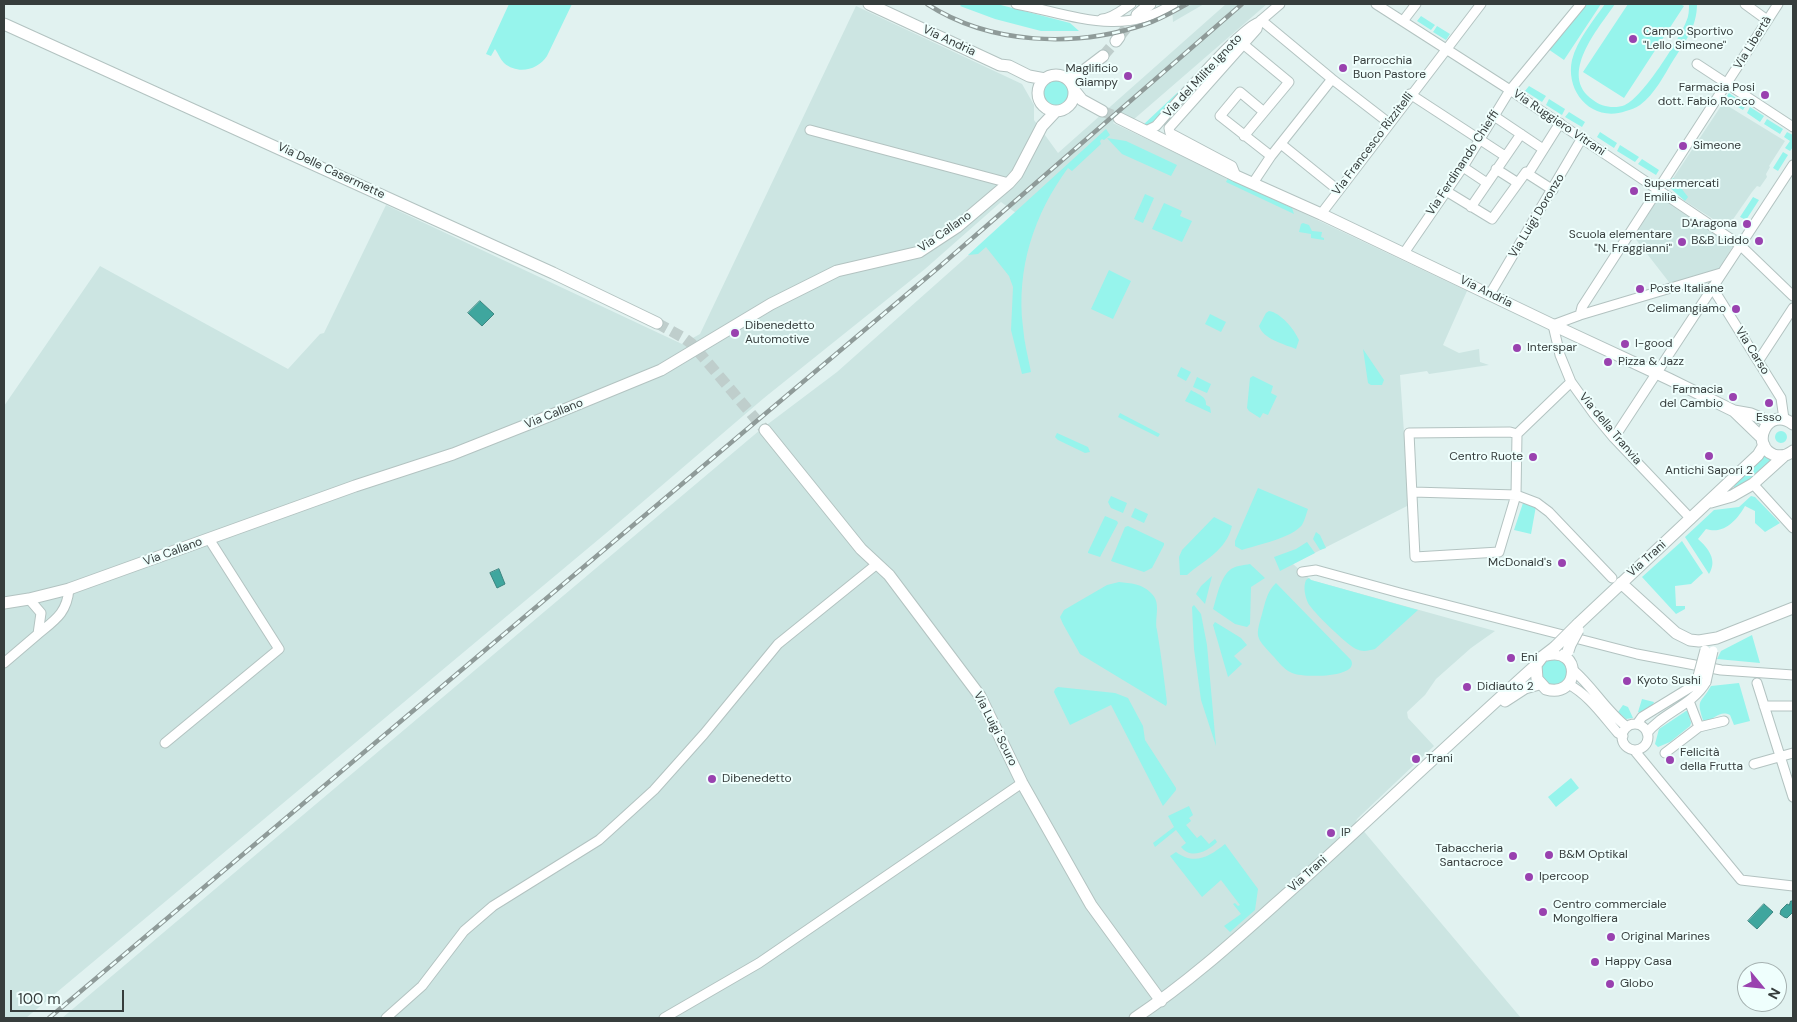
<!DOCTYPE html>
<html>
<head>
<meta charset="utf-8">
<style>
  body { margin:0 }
  #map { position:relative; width:1797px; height:1022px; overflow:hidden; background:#e1f2f0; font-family:"DM Sans",sans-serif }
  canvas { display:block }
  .frame { position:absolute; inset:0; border:5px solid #363d3c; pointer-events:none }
  .north { position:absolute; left:1737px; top:962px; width:50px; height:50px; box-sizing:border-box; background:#effffd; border:1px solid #a5b1b0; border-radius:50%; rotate:118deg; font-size:14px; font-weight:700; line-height:20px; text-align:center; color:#363d3c }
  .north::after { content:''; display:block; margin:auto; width:18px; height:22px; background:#9942af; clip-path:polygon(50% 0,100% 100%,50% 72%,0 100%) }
  .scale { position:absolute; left:10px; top:990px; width:114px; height:22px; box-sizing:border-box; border:2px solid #363d3c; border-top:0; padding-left:6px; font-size:15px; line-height:18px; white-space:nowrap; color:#363d3c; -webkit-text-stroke:4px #effffd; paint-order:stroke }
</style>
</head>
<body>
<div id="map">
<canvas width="1797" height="1022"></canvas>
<div class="frame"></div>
<div class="north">N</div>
<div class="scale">100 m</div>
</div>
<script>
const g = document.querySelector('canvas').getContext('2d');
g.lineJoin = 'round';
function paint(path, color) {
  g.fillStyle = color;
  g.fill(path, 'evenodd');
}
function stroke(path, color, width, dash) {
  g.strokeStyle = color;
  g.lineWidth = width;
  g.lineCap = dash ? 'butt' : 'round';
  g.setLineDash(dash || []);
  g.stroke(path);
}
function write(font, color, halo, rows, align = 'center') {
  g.font = font + ' "DM Sans",sans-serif';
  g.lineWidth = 4;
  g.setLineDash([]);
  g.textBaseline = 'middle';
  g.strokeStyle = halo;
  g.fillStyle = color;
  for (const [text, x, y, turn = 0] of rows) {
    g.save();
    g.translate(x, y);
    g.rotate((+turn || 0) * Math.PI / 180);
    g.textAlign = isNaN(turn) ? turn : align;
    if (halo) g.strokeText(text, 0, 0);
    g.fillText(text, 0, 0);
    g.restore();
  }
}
paint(new Path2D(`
  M 1176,4 L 1204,4 L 1173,22 L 1172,7 Z
  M 1226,4 L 1267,4 L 1133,120 L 1121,114 L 1113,123 L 1467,291 L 1443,345 L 1459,353 L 1479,349 L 1480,362 L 1489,365 L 1429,374 L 1427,371 L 1400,375 L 1409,505 L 1293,564 L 1311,580 L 1495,631 L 1471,648 L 1436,679 L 1425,695 L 1407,712 L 1408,718 L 1434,746 L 1357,819 L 1356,822 L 1521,1018 L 62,1018 L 760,430 L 837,372 L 1016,213 L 1001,202 L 925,269 L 764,398 L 611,529 L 26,1018 L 4,1018 L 4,406 L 100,266 L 288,369 L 320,334 L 324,333 L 386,205 L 682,344 L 700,334 L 856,6 L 1022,84 L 1034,105 L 1034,120 L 1058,153 Z
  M 1723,103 L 1785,141 L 1769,166 L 1770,167 L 1766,174 L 1767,177 L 1760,187 L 1757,186 L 1752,192 L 1727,228 L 1685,201 L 1668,186 Z
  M 1659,197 L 1733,246 L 1718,272 L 1672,286 L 1634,237 Z`), '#cce5e2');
paint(new Path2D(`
  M 509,4 L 572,4 L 547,56 C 538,70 518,75 504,63 C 500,59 498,53 495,49 L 491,56 L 486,54 Z
  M 962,4 L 997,4 L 1070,23 L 1079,31 L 1041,31 L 995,19 L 960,6 Z
  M 1584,4 L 1601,4 L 1564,60 L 1548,49 Z
  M 1605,4 L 1615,4 C 1599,28 1557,75 1593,100 C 1601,107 1615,109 1625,105 C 1643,97 1678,41 1686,22 C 1689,16 1689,10 1689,4 L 1697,4 C 1697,26 1686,41 1674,59 C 1664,75 1655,94 1640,105 C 1636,108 1630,110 1626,111 C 1592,123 1565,92 1572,60 C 1577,40 1593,21 1605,4 Z
  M 1628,4 L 1680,4 L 1684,6 L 1624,98 L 1583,72 Z
  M 1421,16 L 1435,25 L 1431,30 L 1417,21 Z
  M 1437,26 L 1450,34 L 1446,40 L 1433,32 Z
  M 1199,73 L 1150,126 L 1143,125 L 1193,78 Z
  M1043 93a13 13 0 1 1 26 0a13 13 0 1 1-26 0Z
  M 1529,86 L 1546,96 L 1542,102 L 1525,91 Z
  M 1729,93 L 1746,105 L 1743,110 L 1725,99 Z
  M 1549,99 L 1565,109 L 1562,115 L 1546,105 Z
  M 1750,107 L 1764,116 L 1760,122 L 1747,113 Z
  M 1569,112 L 1585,122 L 1582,127 L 1565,117 Z
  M 1767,119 L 1783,129 L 1780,134 L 1764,124 Z
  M 1106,129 L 1110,135 L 1104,140 L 1102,139 L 1100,141 L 1101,144 L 1072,171 L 1068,168 C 1034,214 1016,269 1023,327 C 1024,342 1028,357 1031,372 L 1022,374 L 1011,330 L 1013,287 L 1009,276 L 986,247 L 978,254 L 968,255 Z
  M 1600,132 L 1617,143 L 1614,148 L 1597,137 Z
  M 1787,132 L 1793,135 L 1793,147 L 1790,151 L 1785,148 L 1790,141 L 1784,137 Z
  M 1107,138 L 1126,141 L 1177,165 L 1171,176 L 1122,154 Z
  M 1620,145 L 1639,157 L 1635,162 L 1617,151 Z
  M 1783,152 L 1788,155 L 1778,171 L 1773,168 Z
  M 1642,159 L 1659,170 L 1656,175 L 1638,164 Z
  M 1228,178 L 1292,208 L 1294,214 L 1226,182 Z
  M 1673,178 L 1682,184 L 1681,188 L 1688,197 L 1685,201 L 1668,186 Z
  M 1145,194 L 1154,198 L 1143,223 L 1134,219 Z
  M 1753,197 L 1759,200 L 1746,220 L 1740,217 Z
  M 1164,203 L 1182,211 L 1180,216 L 1192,221 L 1182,242 L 1152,229 Z
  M 1303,223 L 1309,225 L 1312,231 L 1322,232 L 1321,237 L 1324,238 L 1324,240 L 1311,238 L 1311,234 L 1299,232 L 1301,224 Z
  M 1109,270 L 1131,281 L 1113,319 L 1091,309 Z
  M 1269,311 C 1281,313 1294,329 1299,340 L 1296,349 C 1284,344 1263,339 1259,326 L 1266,313 Z
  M 1210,314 L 1226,322 L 1221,332 L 1205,324 Z
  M 1363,349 L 1384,380 L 1382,385 L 1371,385 L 1368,383 Z
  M 1181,367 L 1191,372 L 1186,381 L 1177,376 Z
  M 1253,376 L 1273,386 L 1271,393 L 1277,396 L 1268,415 L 1263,413 L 1260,418 L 1249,411 L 1247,408 L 1250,378 Z
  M 1197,377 L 1211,384 L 1207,393 L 1193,387 Z
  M 1191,390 C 1197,394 1207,396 1206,405 L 1210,407 L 1211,413 L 1185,401 Z
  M 1120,413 L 1160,434 L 1158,437 L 1118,417 Z
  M1775 437a6 6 0 1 1 12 0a6 6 0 1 1-12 0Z
  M 1057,433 L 1088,447 L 1090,452 L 1085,453 L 1058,440 L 1055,437 Z
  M 1764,455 L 1772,461 L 1752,480 L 1734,488 L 1734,486 Z
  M 1258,488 L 1308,509 C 1306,514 1305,520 1302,525 C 1292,538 1257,545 1242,550 L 1235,546 L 1235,541 Z
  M 1111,496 L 1127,503 L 1123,513 L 1111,508 L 1108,502 Z
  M 1751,496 L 1755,497 L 1780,523 L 1765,532 L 1755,523 L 1755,511 L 1745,506 C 1737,520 1724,535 1706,529 L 1698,539 C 1708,548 1718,560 1709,574 L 1685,537 L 1714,510 L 1739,507 Z
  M 1523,503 L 1536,506 L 1531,534 L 1514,530 Z
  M 1135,508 L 1148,514 L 1144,523 L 1131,517 Z
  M 1105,516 L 1117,521 L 1118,523 L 1100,557 L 1088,553 L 1088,552 Z
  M 1214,517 L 1232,526 C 1226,551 1204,560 1187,575 L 1180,575 L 1179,557 L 1182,550 Z
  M 1128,526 L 1164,543 L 1164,545 L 1152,568 L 1144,572 L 1111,561 L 1125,527 Z
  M 1316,532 L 1320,535 L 1326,548 L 1320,550 L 1313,539 Z
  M 1682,541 L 1703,573 L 1691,584 L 1675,586 L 1676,606 L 1685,606 L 1685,609 L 1676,614 L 1642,577 Z
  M 1307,542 L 1315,553 L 1280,571 L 1274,557 L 1296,549 Z
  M 1250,564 L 1265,578 L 1251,587 L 1250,624 L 1247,627 L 1235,624 L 1213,609 C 1217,597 1220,577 1231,569 C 1236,566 1244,565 1250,564 Z
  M 1212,576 L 1205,604 L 1196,594 L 1201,586 Z
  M 1309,578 L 1311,580 L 1418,610 L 1375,649 C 1368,651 1362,652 1356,649 C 1346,644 1313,612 1308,603 C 1305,596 1303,587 1306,580 Z
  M 1119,582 C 1130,583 1143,584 1151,593 C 1162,603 1154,618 1157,630 C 1161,654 1164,678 1167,703 L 1166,706 L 1080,654 L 1063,624 L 1060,617 L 1064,610 L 1107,585 Z
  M 1276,583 L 1351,660 C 1360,678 1303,678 1292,673 C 1284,670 1278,661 1272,655 C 1256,637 1255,638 1262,614 C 1265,603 1267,591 1276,583 Z
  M 1194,605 L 1201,614 L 1207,645 L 1216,746 L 1201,700 L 1194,649 L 1192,607 Z
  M 1215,622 L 1241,638 L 1247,645 L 1234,656 L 1242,664 L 1228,677 L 1213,625 Z
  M 1752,635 L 1760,663 L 1717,659 L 1721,651 Z
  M1541 672a13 13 0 1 1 26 0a13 13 0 1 1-26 0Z
  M 1739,683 L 1750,721 L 1734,725 L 1730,715 C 1720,710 1715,719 1705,722 L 1703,720 C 1696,698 1701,704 1711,686 Z
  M 1058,687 L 1115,693 L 1128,698 L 1143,726 L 1145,740 L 1176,788 L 1176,790 L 1163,806 L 1111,705 L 1070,725 L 1054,692 L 1055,689 Z
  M 1642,699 L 1654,702 L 1652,707 L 1640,713 L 1638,712 Z
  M 1623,705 L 1628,707 L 1633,718 L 1626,719 L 1618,712 Z
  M 1686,711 L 1688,711 L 1691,723 L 1690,726 L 1670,742 L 1658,747 L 1655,744 L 1659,729 Z
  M 1571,778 L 1579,788 L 1556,807 L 1548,797 Z
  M 1189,806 L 1193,815 L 1189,818 L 1191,821 L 1186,825 L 1197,838 L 1201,835 L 1209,844 L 1215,839 L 1217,842 C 1208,851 1191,860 1181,847 L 1186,843 L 1176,830 L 1155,847 L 1153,843 L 1174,827 L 1168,816 Z
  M 1225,844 L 1258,889 L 1255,910 L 1230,932 L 1224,926 L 1241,914 L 1233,904 L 1235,903 L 1238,906 L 1240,905 L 1221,880 L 1202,897 L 1170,856 L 1176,852 C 1195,866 1210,856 1225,844 Z`), '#96f4ec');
const water = new Path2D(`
  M 480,301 L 494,314 L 482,326 L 468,313 Z
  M 499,569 L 505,584 L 497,588 L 490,573 Z
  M 1791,901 L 1793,901 L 1793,912 L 1787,918 L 1784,917 L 1780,914 L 1781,910 L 1787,904 L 1789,905 Z
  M 1764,904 L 1773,912 L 1757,929 L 1748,921 Z`);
paint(water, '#3fa69e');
stroke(water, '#3c8681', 1);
stroke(new Path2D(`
  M 1119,37 L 1137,15
  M 1103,56 L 1116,41
  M 1102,111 L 1119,118
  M 657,323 L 684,338 L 692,344 L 765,430`), '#bfcecc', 11, [11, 5.5]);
const street = new Path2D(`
  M 1016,4 C 1070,14 1122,38 1173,4
  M 1376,4 L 1510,90 L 1740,245 L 1793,296
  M 1745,4 L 1767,20
  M 1102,19 C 1113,18 1122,10 1131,4
  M 1261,20 L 1332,79 L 1389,123
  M 1403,21 L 1416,4
  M 1243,44 L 1289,82 L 1244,136
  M 1697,64 L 1793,127
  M 1410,94 L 1505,156
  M 1264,112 L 1240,92 L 1220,116 L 1271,156
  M 1494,116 L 1543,149
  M 810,130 L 1009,183
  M 1146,131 L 1156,126 C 1173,107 1240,28 1259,22
  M 1281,144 L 1338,190
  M 1463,167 L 1487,183
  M 1496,169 L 1518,183
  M 1236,176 L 1232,166 L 1170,133 L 1169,128 L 1257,29 L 1259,22 L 1280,4
  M 1253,183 L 1271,156 L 1332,79
  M 1553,190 L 1528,174 L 1560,123
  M 1446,191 L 1492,219 L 1526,172 L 1528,174
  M 1471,207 L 1521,134
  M 1321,214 L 1481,4
  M 1404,253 L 1463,167 L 1510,90 L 1581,4
  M 1712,287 L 1781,398 L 1784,419
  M 1490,294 L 1582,138
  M 1580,315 L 1721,273
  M 1759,360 L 1793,308
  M 1517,434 L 1510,432 L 1409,433 L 1415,557 L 1499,552 L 1516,495 L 1517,434 L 1571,382
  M 1614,438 L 1793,165
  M 1753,484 L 1793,528
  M 1413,492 L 1516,495 L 1537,503 L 1549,512 L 1612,578
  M 1691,519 L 1614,438 L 1594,414 L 1571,382 L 1560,355 L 1553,325 L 1580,315 L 1582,307 L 1778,4
  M 1302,572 L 1316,570 L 1400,593 L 1637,654 L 1721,670 L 1793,675
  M 29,599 L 41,613 L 38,634 C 55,620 67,613 69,589
  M 4,663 L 38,634
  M 1573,670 C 1593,687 1606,711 1627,727
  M 1757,683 L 1793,797
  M 1568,684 C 1589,695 1603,716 1618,733 L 1623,736
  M 1689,701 L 1699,727
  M 1764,706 L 1793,706
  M 1637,724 L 1642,717 L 1691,687 L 1697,680
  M1622 737a13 13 0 1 1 26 0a13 13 0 1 1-26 0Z
  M 1647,733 C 1663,712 1692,706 1706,682
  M 165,743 L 279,649 L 209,539
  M 1634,750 L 1741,880 L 1793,886
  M 1665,753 L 1699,727 L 1724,721
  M 1754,764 L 1793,753
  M 386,1018 L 422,986 L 464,931 L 493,906 L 599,840 L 654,790 L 704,734 L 778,644 L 877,564
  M 664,1018 L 759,963 L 1022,783`);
const secondary = new Path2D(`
  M 869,4 L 1000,65 L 1009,66 L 1029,76 L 1045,79
  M 1137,15 L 1150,4
  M 4,24 L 553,273 L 657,323
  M 1116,41 L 1119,37
  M1038 93a18 18 0 1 1 36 0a18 18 0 1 1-36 0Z
  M 1064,77 L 1082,72 L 1103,56
  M 1074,90 L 1082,100 L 1102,111
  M 1119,118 L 1236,176 L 1321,214 L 1553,325 L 1669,379 L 1734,411 L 1762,438
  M 1734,411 L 1751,414 L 1770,422
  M 1793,424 C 1768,405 1749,445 1774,455 C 1781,457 1788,455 1793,451
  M 765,430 L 861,549 L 889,575 L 980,696 L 1022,783 L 1091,905 L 1161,1001
  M 1711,502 L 1732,496 L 1753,484 L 1784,456
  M 1621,583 L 1676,633 L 1690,640 L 1699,641 L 1717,638 L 1793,608
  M 4,603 L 29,599 L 69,589 L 355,486 L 453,454 L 549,416 L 661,370 L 771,304 L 837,271 L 919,252 L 957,227 L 1009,183 L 1017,174 L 1042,126 L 1056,111
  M 1578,624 L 1758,455 L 1764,445
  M 1536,665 L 1537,679 L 1546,689 C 1580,699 1582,646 1547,655
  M 1505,701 L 1525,688 L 1539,684
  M 1135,1018 C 1194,979 1246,930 1299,883 C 1378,811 1456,737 1536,665 L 1542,657 L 1555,647`);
stroke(street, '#b3c3c1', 11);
stroke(secondary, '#b3c3c1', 13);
stroke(street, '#fff', 9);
stroke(secondary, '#fff', 11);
const rail = new Path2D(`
  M 927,4 C 990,45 1076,48 1146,24 C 1161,19 1174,11 1187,4
  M 49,1018 L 938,268 L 1242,4`);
stroke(rail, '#8f9b99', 4.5);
stroke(rail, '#effffd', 2.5, [8]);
const streetBridge = new Path2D(`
  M 1697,680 L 1705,650
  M 1706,682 L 1713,651`);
const secondaryBridge = new Path2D(`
  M 1555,647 L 1578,624
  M 1568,651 L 1570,645 L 1578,630`);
stroke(streetBridge, '#b3c3c1', 11, []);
stroke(secondaryBridge, '#b3c3c1', 13, []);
stroke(streetBridge, '#fff', 9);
stroke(secondaryBridge, '#fff', 11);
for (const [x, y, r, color] of [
  [1633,39,5,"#9942af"],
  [1343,68,5,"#9942af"],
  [1128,76,5,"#9942af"],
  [1765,95,5,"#9942af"],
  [1683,146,5,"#9942af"],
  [1634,191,5,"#9942af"],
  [1747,224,5,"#9942af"],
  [1759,241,5,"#9942af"],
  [1682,242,5,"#9942af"],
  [1640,289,5,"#9942af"],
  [1736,309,5,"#9942af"],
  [735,333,5,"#9942af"],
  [1625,344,5,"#9942af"],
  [1517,348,5,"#9942af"],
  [1608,362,5,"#9942af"],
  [1733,397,5,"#9942af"],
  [1769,403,5,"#9942af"],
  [1709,456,5,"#9942af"],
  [1533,457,5,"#9942af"],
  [1562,563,5,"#9942af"],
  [1511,658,5,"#9942af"],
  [1627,681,5,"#9942af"],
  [1467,687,5,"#9942af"],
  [1416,759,5,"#9942af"],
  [1670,760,5,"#9942af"],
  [712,779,5,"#9942af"],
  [1331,833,5,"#9942af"],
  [1549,855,5,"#9942af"],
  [1513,856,5,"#9942af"],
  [1529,877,5,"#9942af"],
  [1543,912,5,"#9942af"],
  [1611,937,5,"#9942af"],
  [1595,962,5,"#9942af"],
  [1610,984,5,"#9942af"]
]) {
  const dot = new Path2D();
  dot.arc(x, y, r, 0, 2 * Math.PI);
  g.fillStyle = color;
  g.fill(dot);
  stroke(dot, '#effffd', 2);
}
write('12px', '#363d3c', '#effffd', [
  ["Campo Sportivo",1643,32],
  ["\"Lello Simeone\"",1643,46],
  ["Parrocchia",1353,61],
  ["Buon Pastore",1353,75],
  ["Maglificio",1118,69,"right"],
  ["Giampy",1118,83,"right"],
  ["Farmacia Posi",1755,88,"right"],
  ["dott. Fabio Rocco",1755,102,"right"],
  ["Simeone",1693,146],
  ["Supermercati",1644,184],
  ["Emilia",1644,198],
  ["D'Aragona",1737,224,"right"],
  ["Scuola elementare",1672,235,"right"],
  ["\"N. Fraggianni\"",1672,249,"right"],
  ["B&B Liddo",1749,241,"right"],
  ["Poste Italiane",1650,289],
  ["Celimangiamo",1726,309,"right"],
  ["Dibenedetto",745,326],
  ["Automotive",745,340],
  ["I-good",1635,344],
  ["Interspar",1527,348],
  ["Pizza & Jazz",1618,362],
  ["Farmacia",1723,390,"right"],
  ["del Cambio",1723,404,"right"],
  ["Esso",1769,418,"center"],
  ["Centro Ruote",1523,457,"right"],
  ["Antichi Sapori 2",1709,471,"center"],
  ["McDonald's",1552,563,"right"],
  ["Eni",1521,658],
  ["Kyoto Sushi",1637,681],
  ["Didiauto 2",1477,687],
  ["Felicità",1680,753],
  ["della Frutta",1680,767],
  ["Trani",1426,759],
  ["Dibenedetto",722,779],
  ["IP",1341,833],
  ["Tabaccheria",1503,849,"right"],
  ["Santacroce",1503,863,"right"],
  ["B&M Optikal",1559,855],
  ["Ipercoop",1539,877],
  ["Centro commerciale",1553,905],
  ["Mongolfiera",1553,919],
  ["Original Marines",1621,937],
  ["Happy Casa",1605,962],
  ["Globo",1620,984]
], 'left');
write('12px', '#363d3c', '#effffd', [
  ["Via Andria",949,41,25],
  ["Via Libertà",1753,43,-58],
  ["Via del Milite Ignoto",1203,76,-47],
  ["Via Ruggiero Vitrani",1559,123,34],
  ["Via Francesco Rizzitelli",1373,144,-53],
  ["Via Ferdinando Chieffi",1463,163,-57],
  ["Via Delle Casermette",331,171,25],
  ["Via Luigi Doronzo",1537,216,-59],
  ["Via Callano",945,232,-35],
  ["Via Andria",1486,292,26],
  ["Via Carso",1752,351,58],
  ["Via Callano",554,414,-22],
  ["Via della Tranvia",1610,429,50],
  ["Via Callano",173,552,-20],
  ["Via Trani",1647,559,-42],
  ["Via Luigi Scuro",995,729,63],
  ["Via Trani",1308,874,-42]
]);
</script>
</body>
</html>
